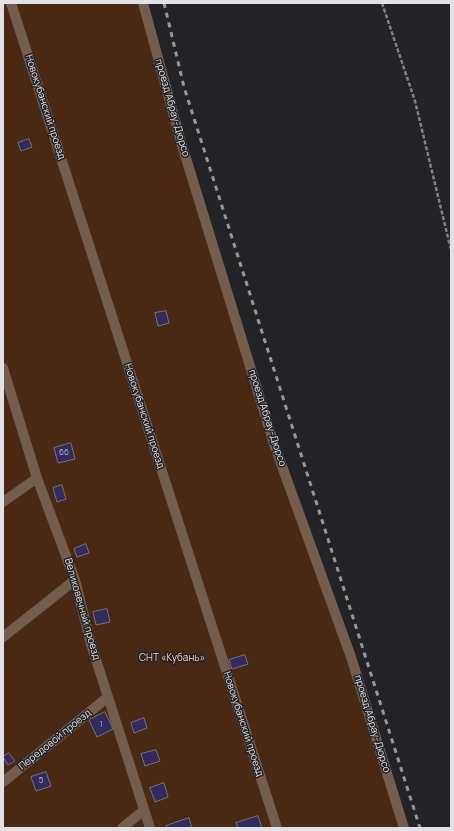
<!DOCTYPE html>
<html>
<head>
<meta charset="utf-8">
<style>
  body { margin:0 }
  #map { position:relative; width:454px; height:831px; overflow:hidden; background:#222227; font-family:Manrope,sans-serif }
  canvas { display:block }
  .frame { position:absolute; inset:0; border:4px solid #e2e2e6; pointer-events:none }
</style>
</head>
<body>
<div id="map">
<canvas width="454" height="831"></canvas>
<div class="frame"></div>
</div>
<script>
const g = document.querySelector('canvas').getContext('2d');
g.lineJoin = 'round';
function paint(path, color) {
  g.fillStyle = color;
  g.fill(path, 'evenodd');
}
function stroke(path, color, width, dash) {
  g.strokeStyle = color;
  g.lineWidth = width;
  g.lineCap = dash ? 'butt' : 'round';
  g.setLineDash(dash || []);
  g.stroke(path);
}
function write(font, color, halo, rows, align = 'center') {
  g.font = font + ' Manrope,sans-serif';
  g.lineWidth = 3;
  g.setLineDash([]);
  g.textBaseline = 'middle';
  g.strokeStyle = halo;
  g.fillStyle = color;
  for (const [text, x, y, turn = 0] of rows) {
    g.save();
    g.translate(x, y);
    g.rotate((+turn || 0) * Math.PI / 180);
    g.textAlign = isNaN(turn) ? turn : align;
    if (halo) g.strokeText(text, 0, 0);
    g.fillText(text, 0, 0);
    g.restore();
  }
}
paint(new Path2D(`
  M 3,3 L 143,3 L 220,265 L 404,828 L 3,828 Z`), '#4a2914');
const building = new Path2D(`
  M 29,139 L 32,147 L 21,151 L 18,143 Z
  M 166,311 L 169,323 L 158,326 L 155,313 Z
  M 71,443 L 75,459 L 58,463 L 54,448 Z
  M 62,485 L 66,499 L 57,502 L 53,488 Z
  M 86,544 L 89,553 L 77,557 L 74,549 Z
  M 107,609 L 110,622 L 96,625 L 93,612 Z
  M 245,655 L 248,664 L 232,669 L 229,660 Z
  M 105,712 L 113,729 L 97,737 L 89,720 Z
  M 144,718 L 147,728 L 134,733 L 131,723 Z
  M 156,750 L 160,761 L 145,766 L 141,754 Z
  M 9,753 L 15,761 L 8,765 L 3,757 Z
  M 46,772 L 51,786 L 36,791 L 31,777 Z
  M 164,783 L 168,797 L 155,802 L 150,788 Z
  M 258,816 L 262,828 L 238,828 L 236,823 Z
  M 189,818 L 192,828 L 167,828 L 166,826 Z`);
paint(building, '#332b5d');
stroke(building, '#737379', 1);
stroke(new Path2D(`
  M 382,3 L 415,101 L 451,250`), '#828287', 2.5, [4, 2]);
stroke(new Path2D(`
  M 11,3 L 277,828
  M 143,3 L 181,142 L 274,444 L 351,657 L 404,828
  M 3,368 L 37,478 L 75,580 L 91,644 L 150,828
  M 3,502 L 37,478
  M 3,637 L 75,580
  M 3,782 L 108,697
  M 122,828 L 144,810`), '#755d4e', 10);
stroke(new Path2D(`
  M 164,3 L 184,87 L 420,828`), '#96969a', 3, [5, 5]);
write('8px', '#b6b4c4', null, [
  ["66",64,453],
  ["1",101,725],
  ["5",41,781]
]);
write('10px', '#e2e2e6', '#222227', [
  ["Новокубанский проезд",45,107,72],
  ["проезд Абрау-Дюрсо",172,108,74],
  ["Новокубанский проезд",144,416,72],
  ["проезд Абрау-Дюрсо",267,418,72],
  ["Великовечный проезд",82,609,74],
  ["Новокубанский проезд",243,724,72],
  ["проезд Абрау-Дюрсо",372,724,73],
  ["Передовой проезд",55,740,-39]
]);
write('10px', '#fdccae', '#222227', [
  ["СНТ «Кубань»",172,658]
]);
</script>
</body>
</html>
